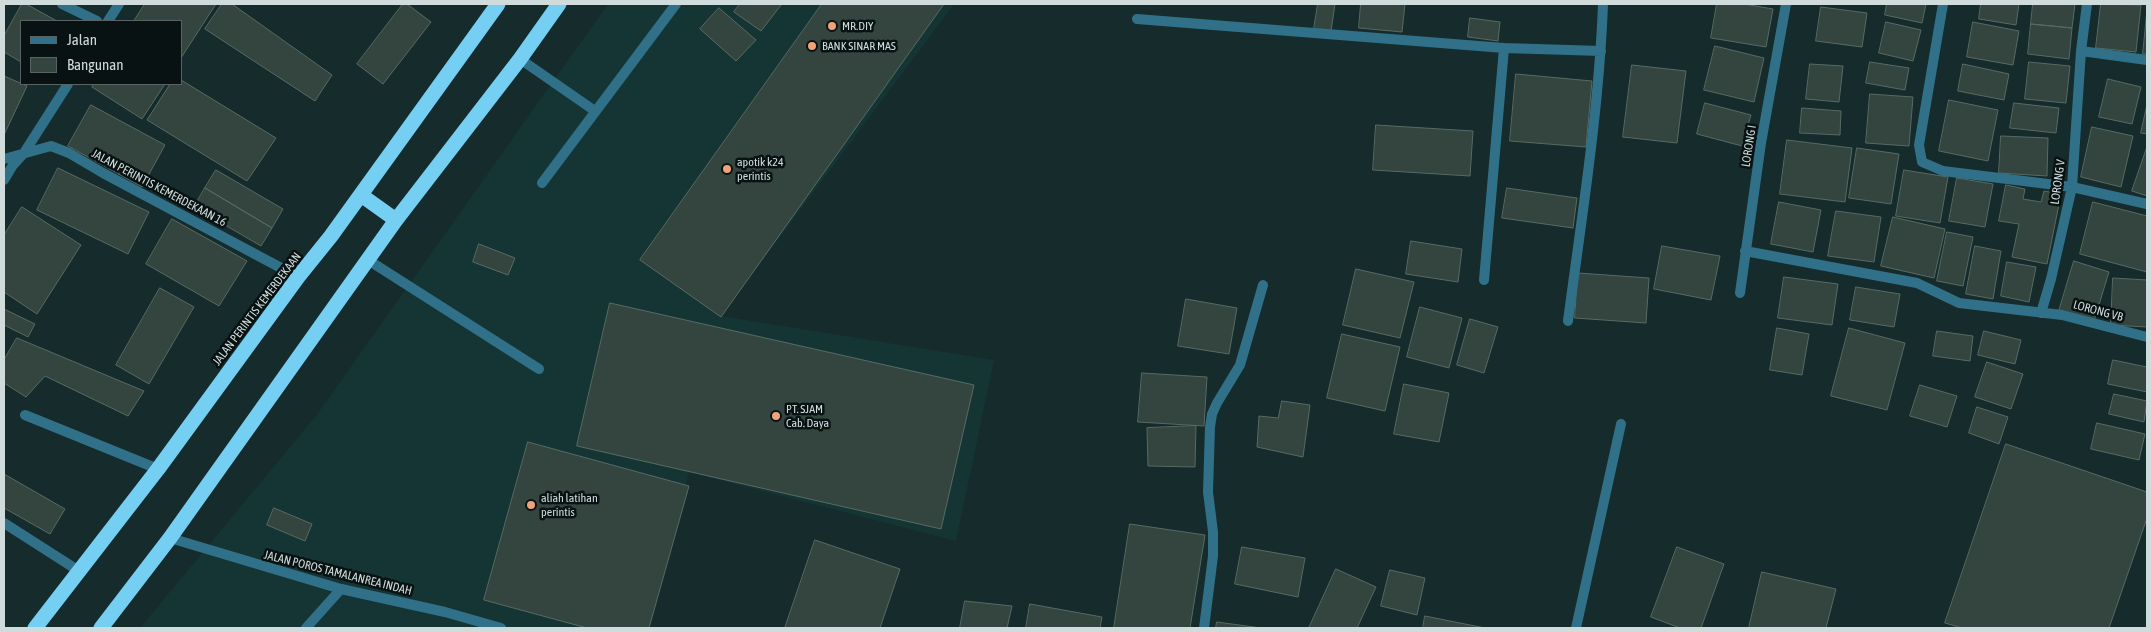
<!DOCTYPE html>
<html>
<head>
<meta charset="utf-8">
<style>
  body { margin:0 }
  #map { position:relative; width:2151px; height:632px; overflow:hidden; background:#162b2c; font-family:"Asap Condensed",sans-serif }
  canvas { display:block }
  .frame { position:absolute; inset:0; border:5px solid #d0dcdc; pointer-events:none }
  .legend { position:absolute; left:20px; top:20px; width:162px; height:65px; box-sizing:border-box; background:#091212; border:1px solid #596363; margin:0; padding:6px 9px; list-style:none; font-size:15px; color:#d0dcdc }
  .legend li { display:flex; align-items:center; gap:10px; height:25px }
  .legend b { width:25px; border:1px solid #596363 }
</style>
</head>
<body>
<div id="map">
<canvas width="2151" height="632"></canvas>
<div class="frame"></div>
<ul class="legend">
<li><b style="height:6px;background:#307189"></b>Jalan</li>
<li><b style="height:14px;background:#33453e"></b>Bangunan</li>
</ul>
</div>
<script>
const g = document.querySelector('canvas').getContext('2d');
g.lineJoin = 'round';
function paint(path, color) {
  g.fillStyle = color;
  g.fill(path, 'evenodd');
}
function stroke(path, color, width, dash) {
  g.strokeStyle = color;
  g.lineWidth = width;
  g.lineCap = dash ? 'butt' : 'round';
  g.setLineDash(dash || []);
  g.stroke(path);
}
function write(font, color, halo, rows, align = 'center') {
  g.font = font + ' "Asap Condensed",sans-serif';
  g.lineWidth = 5;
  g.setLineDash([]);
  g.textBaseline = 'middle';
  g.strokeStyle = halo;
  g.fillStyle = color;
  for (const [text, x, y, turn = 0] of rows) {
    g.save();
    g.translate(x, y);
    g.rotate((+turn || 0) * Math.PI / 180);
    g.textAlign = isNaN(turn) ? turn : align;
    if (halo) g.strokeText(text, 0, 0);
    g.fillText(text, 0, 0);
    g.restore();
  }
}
paint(new Path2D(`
  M 608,4 L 954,4 L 721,316 L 994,360 L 956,541 L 689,472 L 649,628 L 140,628 L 316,416 Z`), '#153535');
const building = new Path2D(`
  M 22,4 L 26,4 L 57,21 L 21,21 L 21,62 L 4,52 L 4,36 Z
  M 145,4 L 216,4 L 181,58 L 181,21 L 134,21 Z
  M 222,4 L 232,4 L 332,75 L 315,101 L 205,29 Z
  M 403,4 L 407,4 L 431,22 L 383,84 L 357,64 Z
  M 740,4 L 780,4 L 781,5 L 761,31 L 734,12 Z
  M 822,4 L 944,4 L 721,317 L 640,260 Z
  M 1318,4 L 1335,4 L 1331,31 L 1314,29 Z
  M 1361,4 L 1405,4 L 1402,32 L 1359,28 Z
  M 1717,4 L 1744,4 L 1773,9 L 1766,47 L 1711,38 Z
  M 1887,4 L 1926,4 L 1922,23 L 1885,15 Z
  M 1981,4 L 2019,4 L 2016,25 L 1979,19 Z
  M 2033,4 L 2075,4 L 2072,28 L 2031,24 Z
  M 2101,4 L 2141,5 L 2136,52 L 2096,48 Z
  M 1821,7 L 1867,13 L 1862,47 L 1816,41 Z
  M 719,8 L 756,40 L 736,61 L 700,29 Z
  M 2147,10 L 2147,54 L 2143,54 Z
  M 1470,18 L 1500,22 L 1498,41 L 1468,37 Z
  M 1886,22 L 1921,30 L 1913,61 L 1879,53 Z
  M 1973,22 L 2019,31 L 2013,65 L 1967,57 Z
  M 2031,24 L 2072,28 L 2069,59 L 2028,54 Z
  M 1715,46 L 1764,58 L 1754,102 L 1704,90 Z
  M 1870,62 L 1909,68 L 1905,90 L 1866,83 Z
  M 2029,62 L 2070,66 L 2066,103 L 2025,99 Z
  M 1810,64 L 1843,66 L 1839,102 L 1806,99 Z
  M 1963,64 L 2009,74 L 2004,100 L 1958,91 Z
  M 1632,65 L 1686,71 L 1677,143 L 1623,137 Z
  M 1516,74 L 1592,81 L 1586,147 L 1510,141 Z
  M 4,76 L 27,86 L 4,135 Z
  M 2108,79 L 2141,87 L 2132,124 L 2099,117 Z
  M 181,80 L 276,138 L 247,181 L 147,120 L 170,84 L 181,84 Z
  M 94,84 L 165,84 L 142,119 L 92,87 Z
  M 1870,94 L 1913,97 L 1909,146 L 1866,143 Z
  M 1949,100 L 1998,110 L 1988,161 L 1939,151 Z
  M 1705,103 L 1751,115 L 1742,146 L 1697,134 Z
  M 2014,103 L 2059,108 L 2056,133 L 2010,128 Z
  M 91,105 L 165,145 L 142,187 L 68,146 Z
  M 2147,105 L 2147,134 L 2141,133 Z
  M 1802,108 L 1841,111 L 1840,135 L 1800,133 Z
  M 1376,125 L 1473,131 L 1470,176 L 1373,170 Z
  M 2092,127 L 2133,136 L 2121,187 L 2081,177 Z
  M 2001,136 L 2048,138 L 2047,176 L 1999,173 Z
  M 1787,140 L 1852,148 L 1845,202 L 1780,194 Z
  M 2147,147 L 2147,196 L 2132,191 Z
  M 1857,148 L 1899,154 L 1891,204 L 1849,198 Z
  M 58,168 L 149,212 L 128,254 L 37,210 Z
  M 216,170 L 283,209 L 272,228 L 205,188 Z
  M 1904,170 L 1948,177 L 1940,223 L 1896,216 Z
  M 1957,178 L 1993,184 L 1985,227 L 1949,221 Z
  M 2006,185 L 2025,189 L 2023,199 L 2041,202 L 2044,191 L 2061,194 L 2047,264 L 2012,257 L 2019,224 L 1999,221 Z
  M 205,188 L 272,228 L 261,246 L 194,207 Z
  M 1507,188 L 1577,198 L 1573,228 L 1502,218 Z
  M 1779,202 L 1821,210 L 1813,252 L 1771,244 Z
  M 2093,202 L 2147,216 L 2147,272 L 2080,254 Z
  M 22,207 L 81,245 L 37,314 L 4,292 L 4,235 Z
  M 1836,211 L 1881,217 L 1874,262 L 1828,256 Z
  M 1893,217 L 1945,229 L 1934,278 L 1881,266 Z
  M 172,219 L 247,261 L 219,306 L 146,264 Z
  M 1947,232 L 1973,237 L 1963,286 L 1937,281 Z
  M 1411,241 L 1462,249 L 1458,282 L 1406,274 Z
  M 479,244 L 515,258 L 508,275 L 473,262 Z
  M 1662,246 L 1720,256 L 1711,300 L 1654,289 Z
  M 1975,246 L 2001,251 L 1993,299 L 1966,294 Z
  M 2074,261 L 2109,272 L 2094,321 L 2059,311 Z
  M 2007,262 L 2036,267 L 2029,302 L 2001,296 Z
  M 1356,269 L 1414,282 L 1400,338 L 1343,325 Z
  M 1578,273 L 1649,278 L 1646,323 L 1575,318 Z
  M 1784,277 L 1838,284 L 1832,325 L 1778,318 Z
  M 2113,278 L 2147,280 L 2147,327 L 2111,325 Z
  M 1856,287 L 1900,294 L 1894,327 L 1850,320 Z
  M 160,288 L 194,307 L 149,384 L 116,365 Z
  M 1186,299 L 1237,308 L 1229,354 L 1178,346 Z
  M 610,303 L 974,385 L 941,529 L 577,446 Z
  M 1420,307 L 1462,318 L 1449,368 L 1407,357 Z
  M 4,309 L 35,324 L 28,337 L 4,325 Z
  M 1470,319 L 1498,327 L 1484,373 L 1457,365 Z
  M 1777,328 L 1809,334 L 1802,375 L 1770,370 Z
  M 1849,328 L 1905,343 L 1887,410 L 1831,396 Z
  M 1937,331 L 1973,336 L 1970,361 L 1933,356 Z
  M 1984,331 L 2021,340 L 2015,364 L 1978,355 Z
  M 1342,334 L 1400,347 L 1385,411 L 1327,398 Z
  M 17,338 L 144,391 L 128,416 L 45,376 L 26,397 L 4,383 L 4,360 Z
  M 2113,360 L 2147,367 L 2147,392 L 2108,384 Z
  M 1987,362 L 2023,374 L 2011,409 L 1975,397 Z
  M 1142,373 L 1207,377 L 1204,426 L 1138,422 Z
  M 1404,384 L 1449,393 L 1439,442 L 1394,434 Z
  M 1920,385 L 1957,396 L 1947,427 L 1910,416 Z
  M 2114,394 L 2147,401 L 2144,422 L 2109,414 Z
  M 1282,401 L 1310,405 L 1303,457 L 1257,447 L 1259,416 L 1278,418 Z
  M 1977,407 L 2008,417 L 1999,444 L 1969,433 Z
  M 2097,423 L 2145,434 L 2139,460 L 2091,449 Z
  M 1196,426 L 1195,467 L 1148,466 L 1147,428 Z
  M 528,442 L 689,486 L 649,628 L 587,628 L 484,600 Z
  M 2006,444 L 2147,492 L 2147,518 L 2109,628 L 1962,628 L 1945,623 Z
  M 4,474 L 65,509 L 50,534 L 4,508 Z
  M 274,508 L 312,524 L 305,541 L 267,525 Z
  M 1130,524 L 1205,535 L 1190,628 L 1114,628 Z
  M 815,540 L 900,569 L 880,628 L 785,628 Z
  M 1242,547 L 1305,558 L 1298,597 L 1235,584 Z
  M 1677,547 L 1724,564 L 1701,628 L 1680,628 L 1651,617 Z
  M 1336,569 L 1376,587 L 1357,628 L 1309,628 Z
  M 1390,570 L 1425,578 L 1417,615 L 1381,606 Z
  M 1762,572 L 1836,589 L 1826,628 L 1749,628 Z
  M 965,601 L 1012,606 L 1007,628 L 960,628 Z
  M 1030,604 L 1102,617 L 1100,628 L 1026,628 Z
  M 1425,616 L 1485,628 L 1423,628 Z
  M 1217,622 L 1261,628 L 1216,628 Z`);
paint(building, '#33453e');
stroke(building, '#576b63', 1);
stroke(new Path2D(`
  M 520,59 L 595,111
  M 542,183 L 676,4
  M 368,260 L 539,369
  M 25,415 L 158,469
  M 306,628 L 341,589
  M 1576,628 L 1621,424`), '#307189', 10);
stroke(new Path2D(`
  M 62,4 L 97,21
  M 1943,4 L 1919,145 L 1922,162 L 1943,171 L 2072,187 L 2147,204
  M 1137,19 L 1504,48 L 1601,51
  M 108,21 L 119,4
  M 2081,51 L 2147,60
  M 4,159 L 51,146 L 69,153 L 103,173 L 298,277
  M 4,180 L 13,165 L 24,153 L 68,84
  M 1745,251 L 1917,283 L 1959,303 L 2062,315 L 2147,337
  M 1484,280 L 1504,48
  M 1740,293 L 1761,143 L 1786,4
  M 2041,313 L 2051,279 L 2072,187 L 2081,51 L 2087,4
  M 1568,321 C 1582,215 1599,110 1603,4
  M 4,523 L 79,571
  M 170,538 L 341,589 L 445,612 L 501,628
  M 1204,628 L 1213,556 L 1213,532 L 1208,492 L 1210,427 L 1212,414 L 1217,403 L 1240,365 L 1263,285`), '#307189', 10);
stroke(new Path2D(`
  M 361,195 L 396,220
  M 35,628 L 158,469 L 298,277 L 331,236 L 498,4
  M 101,628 L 170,538 L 396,220 L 520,59 L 559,4`), '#74cff3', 15);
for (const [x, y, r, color] of [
  [832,26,5,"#f0a378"],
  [812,46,5,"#f0a378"],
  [727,169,5,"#f0a378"],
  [776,416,5,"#f0a378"],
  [531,505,5,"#f0a378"]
]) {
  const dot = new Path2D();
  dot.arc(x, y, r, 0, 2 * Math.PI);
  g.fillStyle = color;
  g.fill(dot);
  stroke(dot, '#091212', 2);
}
write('12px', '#d0dcdc', '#091212', [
  ["MR.DIY",842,26],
  ["BANK SINAR MAS",822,46],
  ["apotik k24",737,162],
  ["perintis",737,176],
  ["PT. SJAM",786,409],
  ["Cab. Daya",786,423],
  ["aliah latihan",541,498],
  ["perintis",541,512]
], 'left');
write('12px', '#d0dcdc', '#091212', [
  ["LORONG I",1749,146,-81],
  ["LORONG V",2058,182,-82],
  ["JALAN PERINTIS KEMERDEKAAN 16",159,188,28],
  ["JALAN PERINTIS KEMERDEKAAN",257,309,-53],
  ["LORONG VB",2098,311,15],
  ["JALAN POROS TAMALANREA INDAH",338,573,14]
]);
</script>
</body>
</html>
